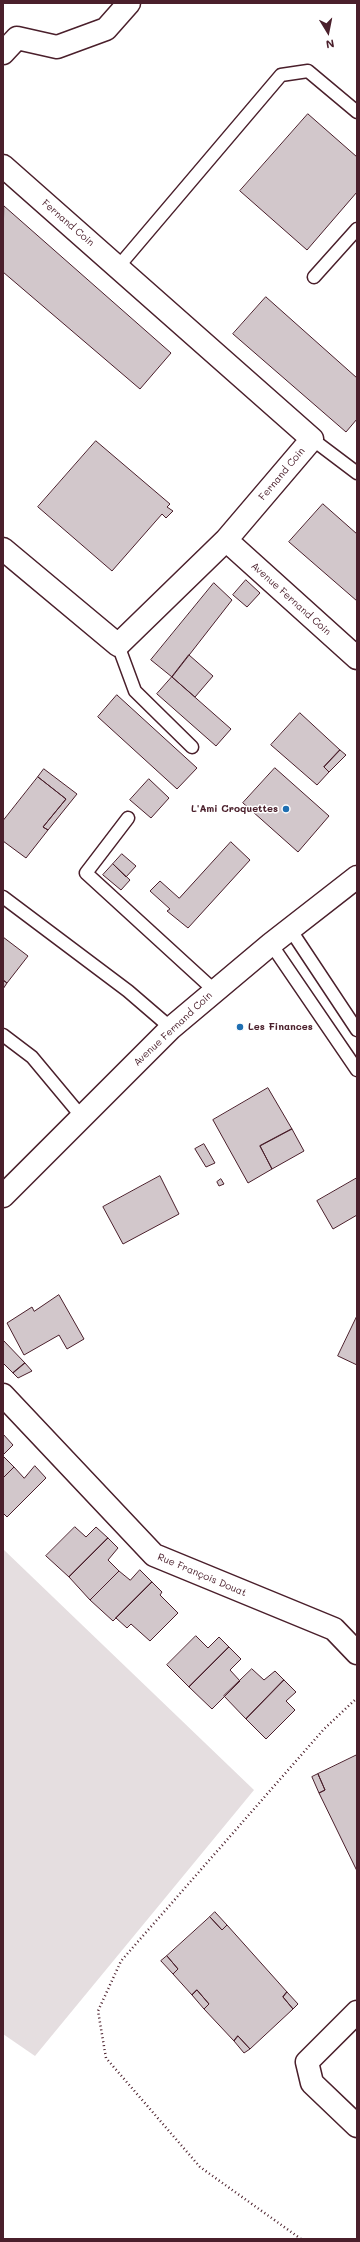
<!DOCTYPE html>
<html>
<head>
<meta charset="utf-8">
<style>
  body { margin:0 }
  #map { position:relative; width:360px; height:2242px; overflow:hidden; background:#fff; font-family:Mali,sans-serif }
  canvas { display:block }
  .frame { position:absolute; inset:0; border:4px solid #4a1f2b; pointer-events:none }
  .north { position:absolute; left:308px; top:12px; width:40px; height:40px; -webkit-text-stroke:3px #fff; paint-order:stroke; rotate:170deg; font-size:11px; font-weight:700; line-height:16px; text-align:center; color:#4a1f2b }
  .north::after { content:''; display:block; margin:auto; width:14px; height:18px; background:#4a1f2b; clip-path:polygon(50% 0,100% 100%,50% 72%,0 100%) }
</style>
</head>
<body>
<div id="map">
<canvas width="360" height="2242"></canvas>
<div class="frame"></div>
<div class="north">N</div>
</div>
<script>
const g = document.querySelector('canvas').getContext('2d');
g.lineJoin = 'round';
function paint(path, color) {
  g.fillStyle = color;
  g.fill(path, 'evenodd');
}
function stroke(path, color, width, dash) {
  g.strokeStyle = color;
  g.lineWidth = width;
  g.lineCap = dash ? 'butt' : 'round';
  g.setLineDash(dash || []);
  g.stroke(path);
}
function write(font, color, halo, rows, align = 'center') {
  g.font = font + ' Mali,sans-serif';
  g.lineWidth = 3;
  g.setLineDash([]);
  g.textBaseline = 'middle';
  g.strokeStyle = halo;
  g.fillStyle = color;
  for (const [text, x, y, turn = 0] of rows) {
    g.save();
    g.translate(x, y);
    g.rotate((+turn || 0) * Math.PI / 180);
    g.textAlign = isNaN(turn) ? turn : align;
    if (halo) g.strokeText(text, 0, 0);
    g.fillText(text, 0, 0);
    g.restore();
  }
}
paint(new Path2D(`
  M 3,1549 L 254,1790 L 35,2056 L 3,2034 Z`), '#e5dee0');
const building = new Path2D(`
  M 308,114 L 357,157 L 357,192 L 307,250 L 240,191 Z
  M 4,206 L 171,353 L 140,389 L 3,272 Z
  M 266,297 L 357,378 L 357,419 L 346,432 L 233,334 Z
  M 96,441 L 170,504 L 167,507 L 173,511 L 166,518 L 162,514 L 112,571 L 38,507 Z
  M 323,504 L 357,534 L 357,601 L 289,542 Z
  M 246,580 L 260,593 L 247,607 L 233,595 Z
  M 214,583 L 232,600 L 172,677 L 151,660 Z
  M 189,655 L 213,676 L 195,697 L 172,677 Z
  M 172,677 L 231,729 L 216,746 L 157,694 Z
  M 117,695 L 197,768 L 177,789 L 98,717 Z
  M 300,713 L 340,750 L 324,767 L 329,772 L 317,785 L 271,745 Z
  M 340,750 L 346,755 L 329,772 L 324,767 Z
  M 275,768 L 329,816 L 298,852 L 243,803 Z
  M 44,769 L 77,794 L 48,830 L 43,827 L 66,799 L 38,777 Z
  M 38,777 L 66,799 L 43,827 L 48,830 L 26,858 L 3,841 L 3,821 Z
  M 149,779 L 169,798 L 151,818 L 130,800 Z
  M 231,842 L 250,860 L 188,928 L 167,911 L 170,909 L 150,891 L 160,881 L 179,898 Z
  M 122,854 L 136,866 L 126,877 L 113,864 Z
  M 113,864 L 130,880 L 121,890 L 103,875 Z
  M 3,937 L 28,956 L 7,983 L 3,980 Z
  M 3,980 L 7,983 L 3,989 Z
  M 268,1088 L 292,1129 L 260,1146 L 272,1169 L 248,1183 L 213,1120 Z
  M 292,1129 L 304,1151 L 272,1169 L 260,1146 Z
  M 204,1144 L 215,1163 L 206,1167 L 195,1149 Z
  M 160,1176 L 179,1214 L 123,1244 L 103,1207 Z
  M 357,1178 L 357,1215 L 333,1229 L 317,1201 Z
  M 221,1179 L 224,1184 L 219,1186 L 217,1182 Z
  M 59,1295 L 84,1339 L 67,1349 L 59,1335 L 24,1355 L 7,1323 L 32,1307 L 34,1311 Z
  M 357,1316 L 357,1365 L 338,1356 Z
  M 3,1340 L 25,1363 L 13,1373 L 3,1363 Z
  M 25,1363 L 32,1371 L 18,1378 L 13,1373 Z
  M 3,1434 L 13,1445 L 3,1455 Z
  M 3,1456 L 14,1467 L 3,1478 Z
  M 35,1466 L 46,1478 L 7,1517 L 3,1513 L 3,1478 L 14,1467 L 24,1478 Z
  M 75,1527 L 86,1537 L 96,1527 L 108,1538 L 69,1577 L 46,1556 Z
  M 108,1538 L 118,1548 L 108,1560 L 119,1571 L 90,1600 L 69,1577 Z
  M 140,1570 L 152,1582 L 113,1621 L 90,1600 L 119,1571 L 130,1580 Z
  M 152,1582 L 162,1592 L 160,1595 L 178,1613 L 150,1641 L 131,1624 L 127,1628 L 116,1618 Z
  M 196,1636 L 208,1648 L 219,1637 L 229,1647 L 189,1687 L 167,1665 Z
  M 229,1647 L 241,1659 L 230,1670 L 240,1681 L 212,1709 L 189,1687 Z
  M 252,1669 L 264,1680 L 275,1671 L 284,1680 L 246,1719 L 224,1696 Z
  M 284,1680 L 296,1692 L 286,1701 L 295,1710 L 266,1739 L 246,1719 Z
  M 357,1755 L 357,1871 L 319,1793 L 325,1790 L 318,1774 Z
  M 318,1774 L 325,1790 L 319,1793 L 312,1777 Z
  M 215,1912 L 227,1925 L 222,1930 L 210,1917 Z
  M 210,1917 L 222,1930 L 227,1925 L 287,1992 L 283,1997 L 293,2009 L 250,2049 L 238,2036 L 234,2041 L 204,2009 L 209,2004 L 197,1990 L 192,1995 L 173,1974 L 178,1969 L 167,1956 Z
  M 167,1956 L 178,1969 L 173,1974 L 161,1961 Z
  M 197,1990 L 209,2004 L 204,2009 L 192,1995 Z
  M 287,1992 L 298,2004 L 293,2009 L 283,1997 Z
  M 238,2036 L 250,2049 L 244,2053 L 234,2041 Z`);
paint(building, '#d2c7cb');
stroke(building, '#4a1f2b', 1);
const lane = new Path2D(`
  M 118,267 L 281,75 L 308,71 L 357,112
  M 314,277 L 357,229
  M 312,439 L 357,473
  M 118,645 L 135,691 L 192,747
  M 128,818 L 86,873 L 215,991
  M 3,897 L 128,991 L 171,1028
  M 290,929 L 357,1030
  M 271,944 L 357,1070
  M 3,1035 L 32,1057 L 82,1117`);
const street = new Path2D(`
  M 3,53 L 17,38 L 57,47 L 106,29 L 129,3
  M 3,166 L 312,439 L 226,540 L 118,645 L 3,549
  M 226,540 L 357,658
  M 3,1395 L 154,1555 L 334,1629 L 357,1653
  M 357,2012 L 307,2062 L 312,2083 L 357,2126`);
const secondary = new Path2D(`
  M 3,1196 L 171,1028 L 271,944 L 357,877`);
stroke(lane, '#4a1f2b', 15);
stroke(street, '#4a1f2b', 25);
stroke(secondary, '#4a1f2b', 25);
stroke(new Path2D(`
  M 301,2239 L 200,2167 L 106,2058 L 98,2011 L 121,1961 L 324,1729 L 357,1698`), '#4a1f2b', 2.5, [1, 3]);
stroke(lane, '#fff', 12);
stroke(street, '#fff', 22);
stroke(secondary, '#fff', 22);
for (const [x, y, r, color] of [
  [286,809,4,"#1f6fb2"],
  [240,1027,4,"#1f6fb2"]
]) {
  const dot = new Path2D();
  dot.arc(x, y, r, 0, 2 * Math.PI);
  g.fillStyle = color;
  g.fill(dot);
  stroke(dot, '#fff', 1.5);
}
write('10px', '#4a1f2b', '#fff', [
  ["Fernand Coin",68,223,41],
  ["Fernand Coin",282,474,-50],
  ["Avenue Fernand Coin",291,599,42],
  ["Avenue Fernand Coin",173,1029,-43],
  ["Rue François Douat",202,1575,23]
]);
write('bold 10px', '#4a1f2b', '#fff', [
  ["L'Ami Croquettes",278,809],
  ["Les Finances",248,1027,"left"]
], 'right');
</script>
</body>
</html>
